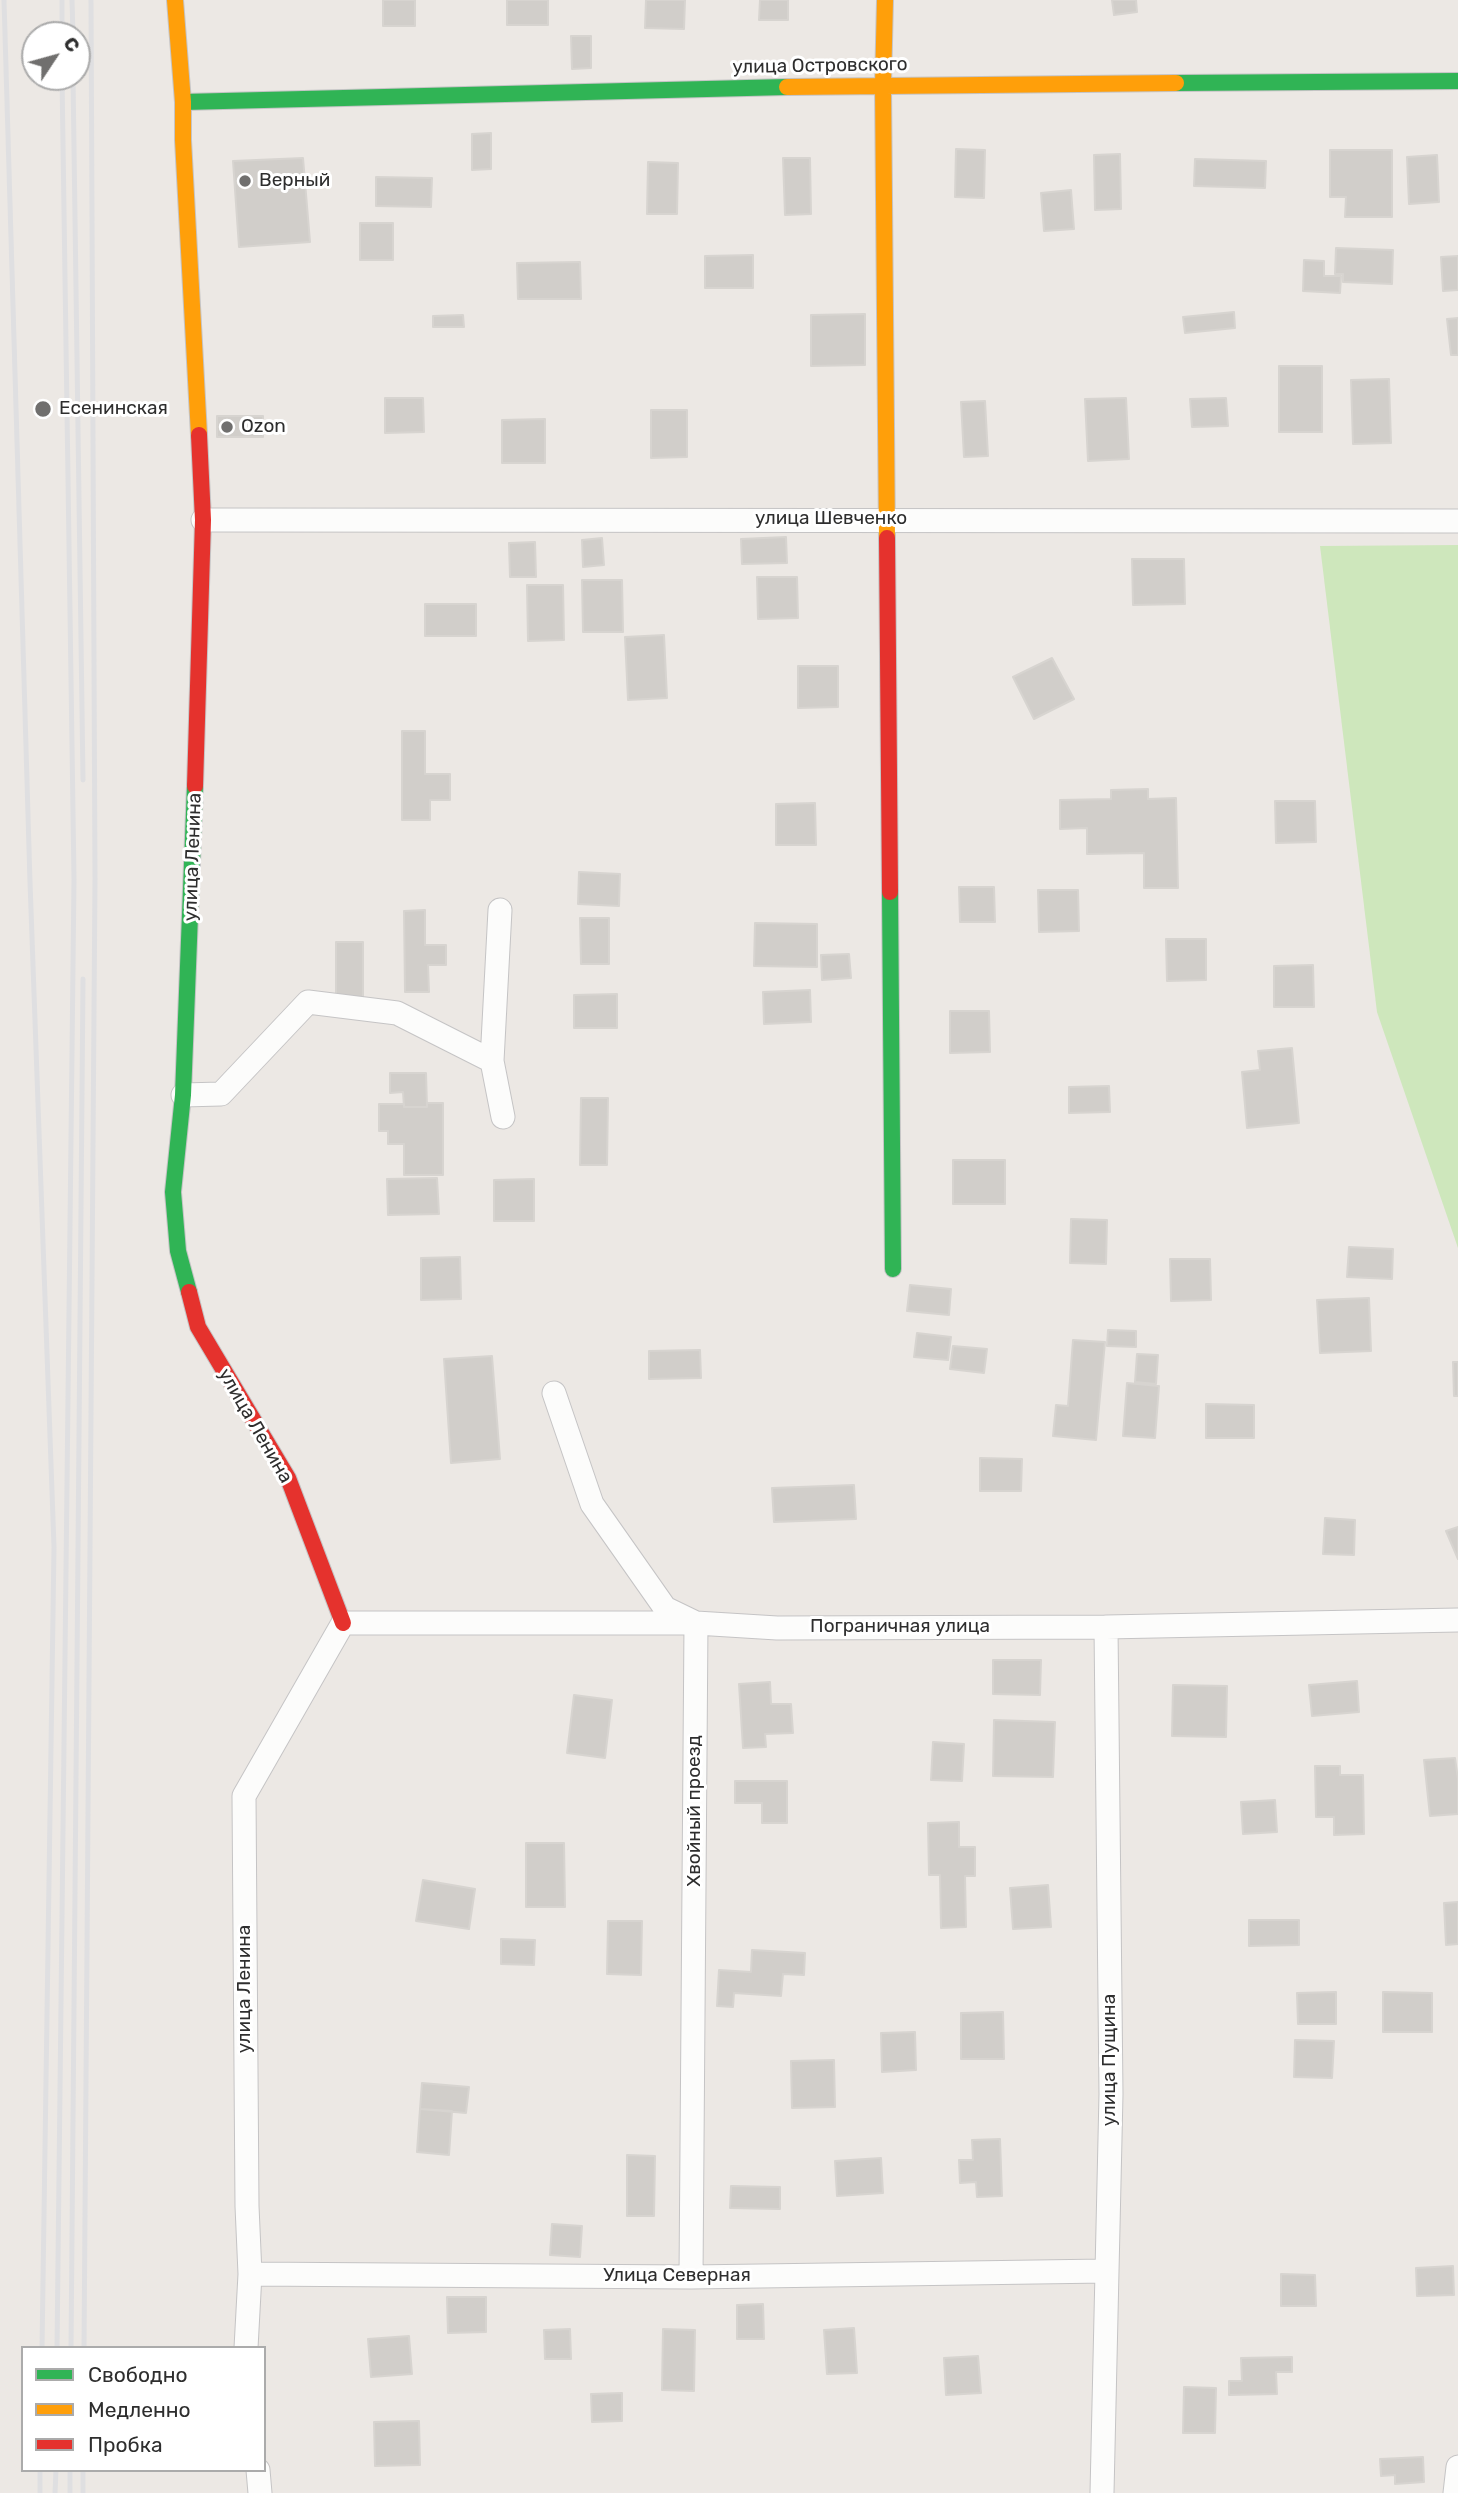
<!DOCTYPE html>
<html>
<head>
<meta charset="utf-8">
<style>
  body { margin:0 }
  #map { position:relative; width:1458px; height:2493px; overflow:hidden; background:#ece8e4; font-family:Rubik,sans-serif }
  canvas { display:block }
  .legend { position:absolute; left:21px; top:2346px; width:245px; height:126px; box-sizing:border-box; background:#fff; border:2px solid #ababab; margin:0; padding:9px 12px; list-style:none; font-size:21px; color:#2e2e2e }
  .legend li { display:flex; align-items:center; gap:14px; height:35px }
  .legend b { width:35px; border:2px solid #ababab }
  .north { position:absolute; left:21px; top:21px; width:70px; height:70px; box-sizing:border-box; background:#fff; border:2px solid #ababab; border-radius:50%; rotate:54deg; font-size:19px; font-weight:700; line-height:28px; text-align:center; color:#2e2e2e }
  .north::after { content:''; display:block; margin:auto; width:24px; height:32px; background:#706f6e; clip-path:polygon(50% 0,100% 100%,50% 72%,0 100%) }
</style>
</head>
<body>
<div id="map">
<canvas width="1458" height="2493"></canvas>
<ul class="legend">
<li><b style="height:9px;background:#30b455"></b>Свободно</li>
<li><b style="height:9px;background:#ff9f0a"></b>Медленно</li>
<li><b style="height:9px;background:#e5322d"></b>Пробка</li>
</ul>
<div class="north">С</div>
</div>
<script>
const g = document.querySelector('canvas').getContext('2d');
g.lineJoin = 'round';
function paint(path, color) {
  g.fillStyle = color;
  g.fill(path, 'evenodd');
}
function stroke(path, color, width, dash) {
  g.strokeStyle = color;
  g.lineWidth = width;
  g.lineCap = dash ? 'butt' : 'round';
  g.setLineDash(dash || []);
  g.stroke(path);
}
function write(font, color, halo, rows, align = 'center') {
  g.font = font + ' Rubik,sans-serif';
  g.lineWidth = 6;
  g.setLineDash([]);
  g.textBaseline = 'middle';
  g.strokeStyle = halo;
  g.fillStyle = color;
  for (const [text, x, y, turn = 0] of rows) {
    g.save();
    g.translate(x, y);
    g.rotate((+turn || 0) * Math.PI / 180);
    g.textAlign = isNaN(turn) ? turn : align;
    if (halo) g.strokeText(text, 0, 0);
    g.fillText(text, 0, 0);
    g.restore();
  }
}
paint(new Path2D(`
  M 1458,545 L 1458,1248 L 1377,1012 L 1320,546 Z`), '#cee7bc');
const building = new Path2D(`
  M 383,0 L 415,0 L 415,26 L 383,26 Z
  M 507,0 L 548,0 L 548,25 L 507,25 Z
  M 646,0 L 685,0 L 684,29 L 645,28 Z
  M 760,0 L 788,0 L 788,20 L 759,20 Z
  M 1112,0 L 1136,0 L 1137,12 L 1114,15 Z
  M 571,36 L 591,36 L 591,68 L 572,69 Z
  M 491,133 L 491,169 L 472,170 L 472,134 Z
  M 956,149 L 985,150 L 984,198 L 955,197 Z
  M 1330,150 L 1392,150 L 1392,217 L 1345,217 L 1346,197 L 1330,197 Z
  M 1120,154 L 1121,209 L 1095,210 L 1094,155 Z
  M 1437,155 L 1439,202 L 1409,204 L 1407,157 Z
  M 303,158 L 310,242 L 239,247 L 233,161 Z
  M 783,158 L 810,158 L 811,214 L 785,215 Z
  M 1195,159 L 1266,161 L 1265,188 L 1194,186 Z
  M 648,162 L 678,163 L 677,214 L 647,214 Z
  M 376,177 L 432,178 L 431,207 L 376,206 Z
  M 1071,190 L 1074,229 L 1044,231 L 1041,193 Z
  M 360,223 L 393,223 L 393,260 L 360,260 Z
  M 1336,248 L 1393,250 L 1392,284 L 1343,282 L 1343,274 L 1335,274 Z
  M 753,255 L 753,288 L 705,288 L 705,256 Z
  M 1458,256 L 1458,290 L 1443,291 L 1441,257 Z
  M 1304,260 L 1324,261 L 1324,276 L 1341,276 L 1340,293 L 1303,291 Z
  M 580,262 L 581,299 L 518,299 L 517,263 Z
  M 1234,312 L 1235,328 L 1185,333 L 1183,317 Z
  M 865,314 L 865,365 L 811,366 L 811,315 Z
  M 463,315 L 464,327 L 433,327 L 433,316 Z
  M 1458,318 L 1458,355 L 1451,355 L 1447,319 Z
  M 1279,366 L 1322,366 L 1322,432 L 1279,432 Z
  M 1389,379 L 1391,443 L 1353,444 L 1351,380 Z
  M 385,398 L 423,398 L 424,432 L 385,433 Z
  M 1126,398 L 1129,459 L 1088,461 L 1085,399 Z
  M 1226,398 L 1228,426 L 1192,427 L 1190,399 Z
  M 985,401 L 988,456 L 964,457 L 961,402 Z
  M 651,410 L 687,410 L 687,457 L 651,458 Z
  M 217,416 L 263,416 L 263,437 L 217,437 Z
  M 545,419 L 545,463 L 502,463 L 502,420 Z
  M 786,537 L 787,563 L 742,564 L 741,539 Z
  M 602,538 L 604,565 L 583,567 L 582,540 Z
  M 535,542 L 536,577 L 510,577 L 509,543 Z
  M 1132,559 L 1184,559 L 1185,604 L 1133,605 Z
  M 757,577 L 797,577 L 798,618 L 758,619 Z
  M 582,580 L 622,580 L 623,632 L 583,632 Z
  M 527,585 L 563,585 L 564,640 L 528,641 Z
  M 425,604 L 476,604 L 476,636 L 425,636 Z
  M 664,635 L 667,698 L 628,700 L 625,637 Z
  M 1052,658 L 1074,699 L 1034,719 L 1013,677 Z
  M 798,666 L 838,666 L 838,707 L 798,708 Z
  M 402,731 L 425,731 L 425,774 L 450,774 L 450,800 L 430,800 L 430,820 L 402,820 Z
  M 1148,789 L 1148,799 L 1176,798 L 1178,888 L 1144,888 L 1144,853 L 1087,854 L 1087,828 L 1060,829 L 1060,800 L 1111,799 L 1111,790 Z
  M 1275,801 L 1315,801 L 1316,842 L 1276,843 Z
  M 815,803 L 816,845 L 776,845 L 776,804 Z
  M 579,872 L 620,874 L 619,906 L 578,904 Z
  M 959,887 L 994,887 L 995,922 L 960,922 Z
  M 1038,890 L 1078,890 L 1079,931 L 1039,932 Z
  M 425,910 L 425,945 L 446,945 L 446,965 L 428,965 L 429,992 L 405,992 L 404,911 Z
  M 580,918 L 609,918 L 609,964 L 581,964 Z
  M 755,923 L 817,924 L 817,967 L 754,966 Z
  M 1166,939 L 1206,939 L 1206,980 L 1167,981 Z
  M 336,942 L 363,942 L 363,999 L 336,999 Z
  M 849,954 L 851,978 L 822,980 L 821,955 Z
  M 1313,965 L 1314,1007 L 1274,1007 L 1274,966 Z
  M 810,990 L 811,1022 L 764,1024 L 763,992 Z
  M 617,994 L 617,1028 L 574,1028 L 574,995 Z
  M 950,1011 L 989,1011 L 990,1052 L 950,1053 Z
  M 1292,1048 L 1299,1123 L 1247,1128 L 1242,1072 L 1260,1070 L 1258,1051 Z
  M 390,1073 L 426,1073 L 427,1107 L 404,1107 L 403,1092 L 390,1093 Z
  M 1109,1086 L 1110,1112 L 1069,1113 L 1069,1087 Z
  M 581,1098 L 608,1098 L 607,1165 L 580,1165 Z
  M 427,1103 L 443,1103 L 443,1175 L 404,1175 L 404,1144 L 388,1144 L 388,1131 L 379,1131 L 379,1104 L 404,1104 L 404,1107 L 427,1107 Z
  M 953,1160 L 1005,1160 L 1005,1204 L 953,1204 Z
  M 437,1178 L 439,1214 L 388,1215 L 387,1179 Z
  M 534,1179 L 534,1221 L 494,1221 L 494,1180 Z
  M 1071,1219 L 1107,1220 L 1106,1264 L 1070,1263 Z
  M 1349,1247 L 1393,1249 L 1392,1279 L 1347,1277 Z
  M 460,1257 L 461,1299 L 421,1300 L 421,1258 Z
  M 1170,1259 L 1210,1259 L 1211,1300 L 1171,1301 Z
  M 910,1285 L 951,1289 L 949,1315 L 907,1311 Z
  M 1369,1298 L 1371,1351 L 1320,1353 L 1317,1300 Z
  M 1108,1330 L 1136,1331 L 1136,1347 L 1107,1346 Z
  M 917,1333 L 951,1337 L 948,1360 L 914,1357 Z
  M 1073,1340 L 1105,1342 L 1096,1440 L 1053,1436 L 1056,1405 L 1068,1406 Z
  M 953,1346 L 987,1349 L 984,1373 L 950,1369 Z
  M 700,1350 L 701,1378 L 649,1379 L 649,1351 Z
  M 1137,1354 L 1158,1355 L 1156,1384 L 1135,1382 Z
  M 492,1356 L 500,1459 L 451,1463 L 444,1359 Z
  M 1453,1362 L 1458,1362 L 1458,1396 L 1454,1396 Z
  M 1127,1383 L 1159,1386 L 1155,1438 L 1123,1436 Z
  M 1206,1404 L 1254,1405 L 1254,1438 L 1206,1438 Z
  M 980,1458 L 1022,1459 L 1021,1491 L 980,1491 Z
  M 854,1485 L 856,1519 L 774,1522 L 772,1488 Z
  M 1325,1518 L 1355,1520 L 1354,1555 L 1323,1554 Z
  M 1458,1527 L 1458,1559 L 1446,1531 Z
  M 993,1660 L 1041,1660 L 1040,1695 L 993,1694 Z
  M 1357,1681 L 1359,1712 L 1312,1716 L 1309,1685 Z
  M 770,1682 L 771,1704 L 791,1704 L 793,1733 L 765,1734 L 766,1747 L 743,1748 L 739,1684 Z
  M 1173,1685 L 1227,1686 L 1226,1737 L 1172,1736 Z
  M 574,1695 L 612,1700 L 605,1758 L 567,1753 Z
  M 994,1720 L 1055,1722 L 1053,1777 L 993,1776 Z
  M 933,1742 L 964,1744 L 962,1781 L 931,1780 Z
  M 1455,1758 L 1458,1779 L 1458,1814 L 1430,1816 L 1424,1760 Z
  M 1315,1766 L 1340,1766 L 1340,1775 L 1363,1775 L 1364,1834 L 1334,1835 L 1334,1817 L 1316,1817 Z
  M 735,1781 L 787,1781 L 787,1823 L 762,1823 L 762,1803 L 735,1803 Z
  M 1275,1800 L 1277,1832 L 1243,1834 L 1241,1802 Z
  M 959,1822 L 959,1847 L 975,1847 L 975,1876 L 965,1876 L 966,1927 L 941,1928 L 940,1875 L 929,1875 L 928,1823 Z
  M 526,1843 L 564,1843 L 565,1907 L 526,1907 Z
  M 423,1880 L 475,1889 L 469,1929 L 416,1921 Z
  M 1048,1885 L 1051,1927 L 1013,1929 L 1010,1888 Z
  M 1458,1902 L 1458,1944 L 1446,1945 L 1444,1903 Z
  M 1249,1920 L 1299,1920 L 1299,1945 L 1249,1946 Z
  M 608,1921 L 642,1921 L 641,1975 L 607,1974 Z
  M 501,1939 L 535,1940 L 534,1965 L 501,1964 Z
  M 752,1950 L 805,1953 L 804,1975 L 783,1974 L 781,1996 L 734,1993 L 733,2007 L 717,2006 L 719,1970 L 751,1972 Z
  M 1336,1992 L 1336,2024 L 1298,2024 L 1297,1993 Z
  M 1383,1992 L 1432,1993 L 1432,2032 L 1383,2032 Z
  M 1003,2012 L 1004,2059 L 961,2059 L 961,2013 Z
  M 915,2032 L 916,2070 L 882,2072 L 881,2033 Z
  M 1295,2040 L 1334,2041 L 1332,2078 L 1294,2077 Z
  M 834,2060 L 835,2107 L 792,2108 L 791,2061 Z
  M 422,2083 L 469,2087 L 466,2113 L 420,2109 Z
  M 420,2109 L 452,2111 L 449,2155 L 417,2152 Z
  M 1000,2139 L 1002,2196 L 977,2197 L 976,2182 L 960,2183 L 959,2160 L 973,2160 L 972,2140 Z
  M 627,2155 L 655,2156 L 654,2216 L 627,2216 Z
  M 881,2158 L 883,2193 L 837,2196 L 835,2161 Z
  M 731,2186 L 780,2187 L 780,2209 L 730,2208 Z
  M 552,2224 L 582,2226 L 580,2257 L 550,2255 Z
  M 1453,2266 L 1454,2295 L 1417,2296 L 1416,2268 Z
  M 1281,2274 L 1315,2275 L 1316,2306 L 1281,2306 Z
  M 447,2297 L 486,2297 L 486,2332 L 448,2333 Z
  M 763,2304 L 764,2339 L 737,2339 L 737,2305 Z
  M 854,2328 L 857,2373 L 827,2374 L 824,2330 Z
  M 570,2329 L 571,2359 L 545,2359 L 544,2330 Z
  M 663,2329 L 695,2330 L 694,2391 L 662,2390 Z
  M 409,2336 L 412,2374 L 371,2377 L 368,2339 Z
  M 978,2356 L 981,2393 L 946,2395 L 944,2358 Z
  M 1292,2357 L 1292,2372 L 1276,2372 L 1277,2394 L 1229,2395 L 1229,2381 L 1242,2381 L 1241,2358 Z
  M 1184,2387 L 1216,2388 L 1215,2433 L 1183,2433 Z
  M 622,2393 L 622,2421 L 592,2422 L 591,2394 Z
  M 419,2421 L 420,2465 L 375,2466 L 374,2422 Z
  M 1423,2457 L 1424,2482 L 1395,2484 L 1395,2475 L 1381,2476 L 1380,2459 Z`);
paint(building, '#d1ceca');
stroke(building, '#d7d4d0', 2);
const street = new Path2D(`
  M 203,520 L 1458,521
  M 500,910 L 492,1061 L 503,1117
  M 183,1095 L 221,1094 L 308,1002 L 397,1013 L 492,1061
  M 554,1393 L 592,1504 L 665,1608 L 696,1623 L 691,2277
  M 250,2274 L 691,2277 L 1105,2271
  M 246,2348 L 250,2274 L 247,2206 L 244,1796 L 343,1623 L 696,1623 L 777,1628 L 1106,1627 L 1458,1620
  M 258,2470 L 260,2493
  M 1102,2493 L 1111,2094 L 1106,1627
  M 1455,2493 L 1458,2467`);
const fast = new Path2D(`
  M 1176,83 L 1458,81
  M 183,102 L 787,87
  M 890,892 L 893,1269
  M 189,1292 L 178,1251 L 173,1192 L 183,1095 L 195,786`);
const slow = new Path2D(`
  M 175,0 L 183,102 L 183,140 L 199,435
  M 885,0 L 883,85 L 887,538
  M 787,87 L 1176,83`);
const jam = new Path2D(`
  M 887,538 L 890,892
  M 195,786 L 203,520 L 199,435
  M 189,1292 L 198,1327 L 288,1478 L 343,1623`);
stroke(street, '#c5c4c5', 25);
stroke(fast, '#c5c4c5', 18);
stroke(slow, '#c5c4c5', 18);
stroke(jam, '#c5c4c5', 18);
stroke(street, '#fcfcfb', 23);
stroke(fast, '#30b455', 16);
stroke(slow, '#ff9f0a', 16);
stroke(jam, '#e5322d', 16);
stroke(new Path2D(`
  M 4,0 L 30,882 L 54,1547 L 42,2348
  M 62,0 L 62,35
  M 72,0 L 73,35
  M 73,77 L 83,780
  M 57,2348 L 74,879 L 62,77
  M 71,2348 L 83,979
  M 84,2348 L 95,878 L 91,0
  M 40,2493 L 40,2470
  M 55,2493 L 56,2470
  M 70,2493 L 70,2470
  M 83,2493 L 83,2470`), '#dfdfe1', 5);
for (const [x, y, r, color] of [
  [245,181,7,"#706f6e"],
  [43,409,9,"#706f6e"],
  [227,427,7,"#706f6e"]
]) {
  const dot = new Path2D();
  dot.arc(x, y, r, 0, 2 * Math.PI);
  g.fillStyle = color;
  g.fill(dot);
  stroke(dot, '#fff', 2.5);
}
write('19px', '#2e2e2e', '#fff', [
  ["улица Островского",820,66,-1],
  ["улица Шевченко",831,519],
  ["улица Ленина",193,857,-88],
  ["улица Ленина",255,1426,60],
  ["Пограничная улица",900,1627],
  ["Хвойный проезд",695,1811,-90],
  ["улица Ленина",245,1989,-90],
  ["улица Пущина",1110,2060,-90],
  ["Улица Северная",677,2276]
]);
write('19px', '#2e2e2e', '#fff', [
  ["Верный",259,181],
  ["Есенинская",59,409],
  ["Ozon",241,427]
], 'left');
</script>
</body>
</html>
